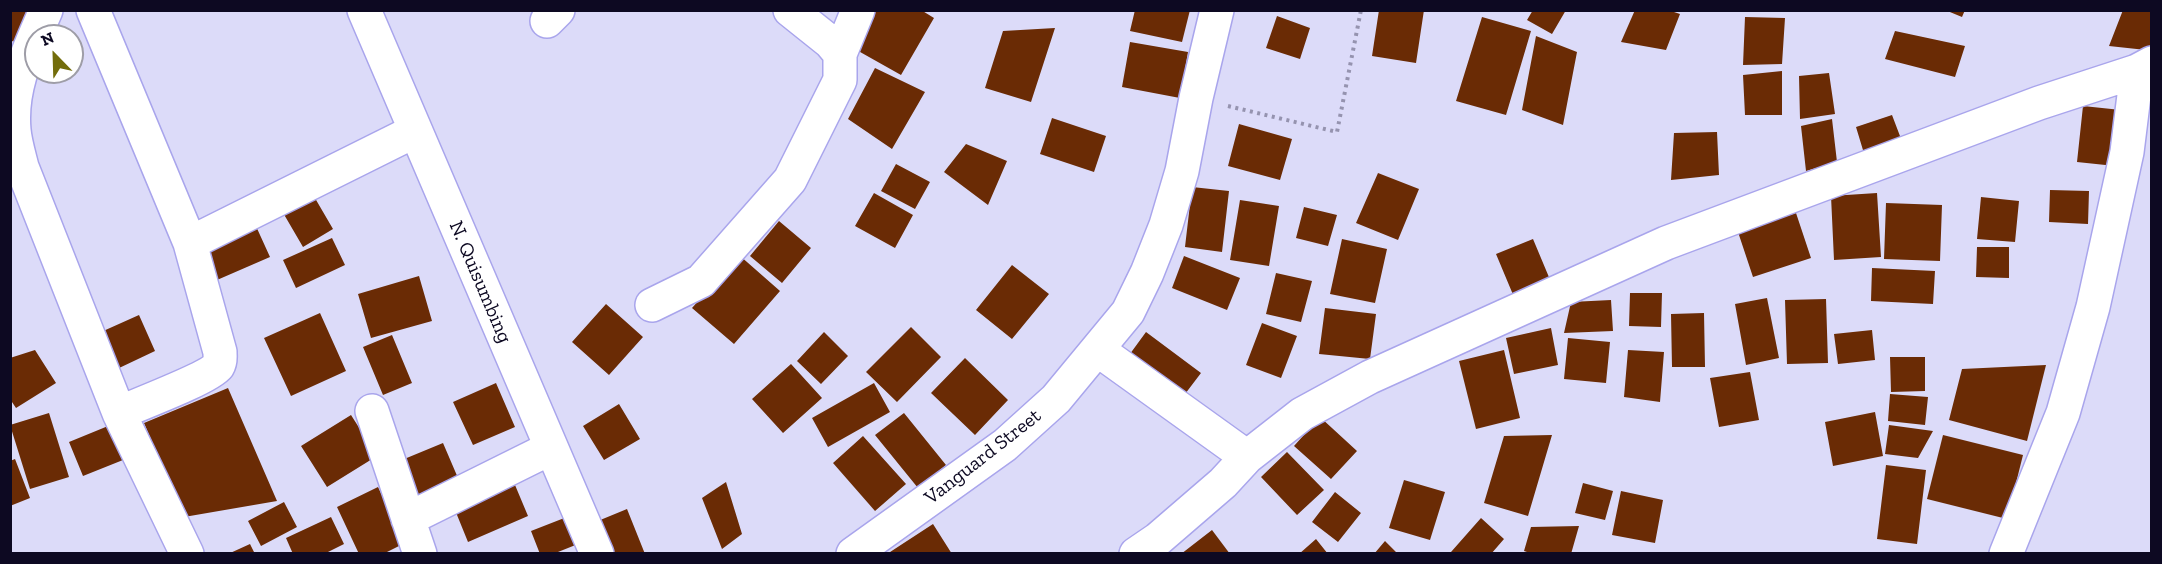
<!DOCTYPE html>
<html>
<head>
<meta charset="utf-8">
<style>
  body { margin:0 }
  #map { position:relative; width:2162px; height:564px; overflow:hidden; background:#dcdbf9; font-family:"Zilla Slab",serif }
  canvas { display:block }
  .frame { position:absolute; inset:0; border:12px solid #0d0922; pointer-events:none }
  .north { position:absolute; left:24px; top:24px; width:60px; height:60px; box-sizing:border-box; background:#fff; border:2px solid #9e9da7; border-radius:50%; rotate:337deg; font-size:16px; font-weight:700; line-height:24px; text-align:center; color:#0d0922 }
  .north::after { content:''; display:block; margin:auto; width:21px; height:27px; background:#736d0b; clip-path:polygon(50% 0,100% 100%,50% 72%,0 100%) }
</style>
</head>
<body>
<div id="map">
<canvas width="2162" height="564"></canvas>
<div class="frame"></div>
<div class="north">N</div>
</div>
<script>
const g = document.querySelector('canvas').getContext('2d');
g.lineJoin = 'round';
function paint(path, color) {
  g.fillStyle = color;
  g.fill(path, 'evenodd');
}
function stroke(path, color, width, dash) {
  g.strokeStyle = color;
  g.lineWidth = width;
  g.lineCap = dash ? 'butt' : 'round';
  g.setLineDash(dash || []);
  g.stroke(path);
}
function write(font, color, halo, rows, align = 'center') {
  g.font = font + ' "Zilla Slab",serif';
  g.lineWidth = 6;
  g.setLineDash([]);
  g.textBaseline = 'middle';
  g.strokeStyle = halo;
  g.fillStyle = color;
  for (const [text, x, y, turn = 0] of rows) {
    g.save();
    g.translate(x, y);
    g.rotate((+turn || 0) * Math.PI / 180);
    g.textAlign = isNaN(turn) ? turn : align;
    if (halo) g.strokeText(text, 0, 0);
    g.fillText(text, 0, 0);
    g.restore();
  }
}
paint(new Path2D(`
  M 10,10 L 30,10 L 14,42 L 10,40 Z
  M 874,10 L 921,10 L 934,18 L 901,75 L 853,48 Z
  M 1135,10 L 1190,10 L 1182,42 L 1130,31 Z
  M 1379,10 L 1424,10 L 1416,63 L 1372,56 Z
  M 1533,10 L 1566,10 L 1552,34 L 1527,20 Z
  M 1635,10 L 1668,10 L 1680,14 L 1666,50 L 1621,42 Z
  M 1945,10 L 1965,10 L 1962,17 Z
  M 2123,10 L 2152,10 L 2152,44 L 2146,50 L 2109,46 Z
  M 1277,16 L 1310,28 L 1300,59 L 1266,48 Z
  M 1482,17 L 1531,31 L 1506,115 L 1456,101 Z
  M 1745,17 L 1785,18 L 1782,64 L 1743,65 Z
  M 1055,28 L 1031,102 L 985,88 L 1003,31 Z
  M 1895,31 L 1965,46 L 1955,77 L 1885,59 Z
  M 1536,36 L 1577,52 L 1563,125 L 1522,110 Z
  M 1130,42 L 1188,52 L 1180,98 L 1122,87 Z
  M 875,68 L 925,92 L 892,149 L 848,119 Z
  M 1782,71 L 1782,115 L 1745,115 L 1743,75 Z
  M 1829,73 L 1835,114 L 1800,119 L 1799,76 Z
  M 2083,106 L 2121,110 L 2115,166 L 2077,162 Z
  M 1892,115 L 1903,144 L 1866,160 L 1856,127 Z
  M 1052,118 L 1106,136 L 1094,172 L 1040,154 Z
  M 1832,119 L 1837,162 L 1806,171 L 1801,126 Z
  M 1239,124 L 1292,139 L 1280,180 L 1228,166 Z
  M 1717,132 L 1719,175 L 1671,180 L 1674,133 Z
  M 966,144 L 1007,161 L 988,205 L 944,172 Z
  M 896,164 L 930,182 L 915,209 L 881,191 Z
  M 1378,173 L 1419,189 L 1398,240 L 1356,223 Z
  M 1192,187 L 1229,191 L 1222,252 L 1185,247 Z
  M 2050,190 L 2089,191 L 2088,224 L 2049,222 Z
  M 312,193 L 333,229 L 303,247 L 282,211 Z
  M 874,193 L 913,215 L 895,248 L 855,226 Z
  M 1877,193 L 1881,257 L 1834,260 L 1831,196 Z
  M 1981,197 L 2019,201 L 2015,242 L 1977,239 Z
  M 1240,200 L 1279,206 L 1269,266 L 1230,260 Z
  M 1886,203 L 1942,205 L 1940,261 L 1884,259 Z
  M 1304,207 L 1337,215 L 1328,246 L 1296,238 Z
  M 1796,213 L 1811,258 L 1753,277 L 1738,232 Z
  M 779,221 L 811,248 L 782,283 L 750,256 Z
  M 255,224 L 270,257 L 217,280 L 203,247 Z
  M 332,238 L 345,265 L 296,288 L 283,260 Z
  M 1342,239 L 1387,249 L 1375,303 L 1330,294 Z
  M 1533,239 L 1551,282 L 1514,297 L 1496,254 Z
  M 1977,247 L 2009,247 L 2009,278 L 1976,277 Z
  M 739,255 L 780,291 L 734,344 L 692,308 Z
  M 1184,256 L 1240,278 L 1227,310 L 1172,288 Z
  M 1012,265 L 1049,294 L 1012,339 L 976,310 Z
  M 1872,268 L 1935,271 L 1933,304 L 1871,301 Z
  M 1276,273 L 1312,281 L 1301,322 L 1266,314 Z
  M 419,276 L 432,321 L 371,338 L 358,294 Z
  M 1630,293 L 1662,293 L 1661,327 L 1629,326 Z
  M 1767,298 L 1779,358 L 1746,365 L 1735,304 Z
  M 1826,299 L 1828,363 L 1787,364 L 1785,300 Z
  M 1611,300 L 1613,331 L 1564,333 L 1571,302 Z
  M 606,304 L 643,337 L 609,375 L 572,342 Z
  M 1325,308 L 1376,314 L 1370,359 L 1319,354 Z
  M 320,313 L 346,371 L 291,396 L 264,338 Z
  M 1704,313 L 1705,367 L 1672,367 L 1671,314 Z
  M 139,315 L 155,351 L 117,369 L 101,332 Z
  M 1262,323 L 1297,336 L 1281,378 L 1246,365 Z
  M 911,327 L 941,357 L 897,402 L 866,372 Z
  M 1551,328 L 1558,365 L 1514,374 L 1506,338 Z
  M 1872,330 L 1875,360 L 1838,364 L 1834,334 Z
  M 824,332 L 848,356 L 821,384 L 797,361 Z
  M 1146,332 L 1201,373 L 1182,398 L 1127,358 Z
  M 392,335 L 412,383 L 383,395 L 363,347 Z
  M 1568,338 L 1610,342 L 1606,383 L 1564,379 Z
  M 35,350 L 56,383 L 16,408 L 10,399 L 10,358 Z
  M 1504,350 L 1520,418 L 1476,429 L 1459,361 Z
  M 1628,350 L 1664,352 L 1660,402 L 1624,397 Z
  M 1890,357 L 1925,357 L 1925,391 L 1891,392 Z
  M 965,358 L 1008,400 L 975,435 L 931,393 Z
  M 791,364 L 822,398 L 783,433 L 752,399 Z
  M 2046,365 L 2027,441 L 1949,420 L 1962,369 Z
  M 1750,372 L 1759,420 L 1719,427 L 1710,378 Z
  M 496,383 L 515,427 L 473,445 L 453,402 Z
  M 874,383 L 890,412 L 828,447 L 812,418 Z
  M 228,388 L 277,501 L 184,517 L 144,423 Z
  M 1890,394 L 1928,397 L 1925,425 L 1888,421 Z
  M 619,404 L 640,439 L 604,460 L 583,426 Z
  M 1875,412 L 1883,456 L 1833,466 L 1825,422 Z
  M 49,413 L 69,477 L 30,489 L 10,425 Z
  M 904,413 L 946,465 L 918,488 L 875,435 Z
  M 351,415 L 377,456 L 327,487 L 301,446 Z
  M 1320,417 L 1357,451 L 1331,479 L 1294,446 Z
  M 113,424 L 128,458 L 83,476 L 69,442 Z
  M 1889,425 L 1933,431 L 1918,458 L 1885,454 Z
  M 1552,435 L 1528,516 L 1484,503 L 1504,436 Z
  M 1943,435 L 2023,455 L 2007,519 L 1927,499 Z
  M 863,436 L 906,484 L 875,511 L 833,463 Z
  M 443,443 L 461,485 L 414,504 L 397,462 Z
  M 1287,452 L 1324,490 L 1297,515 L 1261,477 Z
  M 15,459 L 30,498 L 10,506 L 10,461 Z
  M 1886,465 L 1926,470 L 1917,544 L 1877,539 Z
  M 1404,480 L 1445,492 L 1430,540 L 1389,528 Z
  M 726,482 L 742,534 L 722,549 L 702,498 Z
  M 1583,483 L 1613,491 L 1605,520 L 1575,513 Z
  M 515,485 L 528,516 L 468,542 L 455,510 Z
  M 378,487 L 405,543 L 383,554 L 359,554 L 337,507 Z
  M 1621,491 L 1663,500 L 1655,543 L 1612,535 Z
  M 1335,492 L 1361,513 L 1338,542 L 1312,522 Z
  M 284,502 L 297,527 L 261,546 L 248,521 Z
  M 627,509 L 645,554 L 605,554 L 593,523 Z
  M 572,515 L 583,542 L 553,554 L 540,554 L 531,531 Z
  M 331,517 L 344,544 L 324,554 L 293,554 L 286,538 Z
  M 1481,518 L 1504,539 L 1491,554 L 1453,554 L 1451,552 Z
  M 933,524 L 952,554 L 887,554 Z
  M 1579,526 L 1571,554 L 1533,554 L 1524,551 L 1531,527 Z
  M 1212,530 L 1230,554 L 1181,554 Z
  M 1316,539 L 1328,554 L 1299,554 Z
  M 1385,541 L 1398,554 L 1374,554 Z
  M 250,544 L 255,554 L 228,554 Z`), '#6a2b05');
const minor = new Path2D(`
  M 46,10 C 29,50 10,86 14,130 C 15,142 19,155 22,167 L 119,413 L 187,554
  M 93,10 L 190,243 L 220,352 C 220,358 221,361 218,366 C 209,378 137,405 119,413
  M 364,10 L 597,554
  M 790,10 L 830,42 L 840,54
  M 547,21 L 558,10
  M 190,243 L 415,131
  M 652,305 L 701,281 L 790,180 L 840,80 L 840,54 L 858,10
  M 1098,350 L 1247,457
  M 372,411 L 420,554
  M 408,519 L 551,448
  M 853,554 L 1005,445 L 1056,399 L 1128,312 L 1147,273 L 1166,225 L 1182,171 L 1196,98 L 1217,10
  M 1136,554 L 1158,539 L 1223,483 L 1247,457 L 1302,414 L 1370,377 L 1666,243 L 2039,103 L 2137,71 L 2152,63
  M 2006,554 L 2063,413 L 2093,307 L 2127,152 L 2137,71`);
stroke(minor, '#a9a5ec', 36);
stroke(new Path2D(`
  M 1228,106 L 1337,132 L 1361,10`), '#9593af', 4, [3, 4.5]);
stroke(minor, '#fff', 33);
write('20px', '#0d0922', '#fff', [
  ["N. Quisumbing",480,282,67],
  ["Vanguard Street",983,457,-38]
]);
</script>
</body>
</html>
